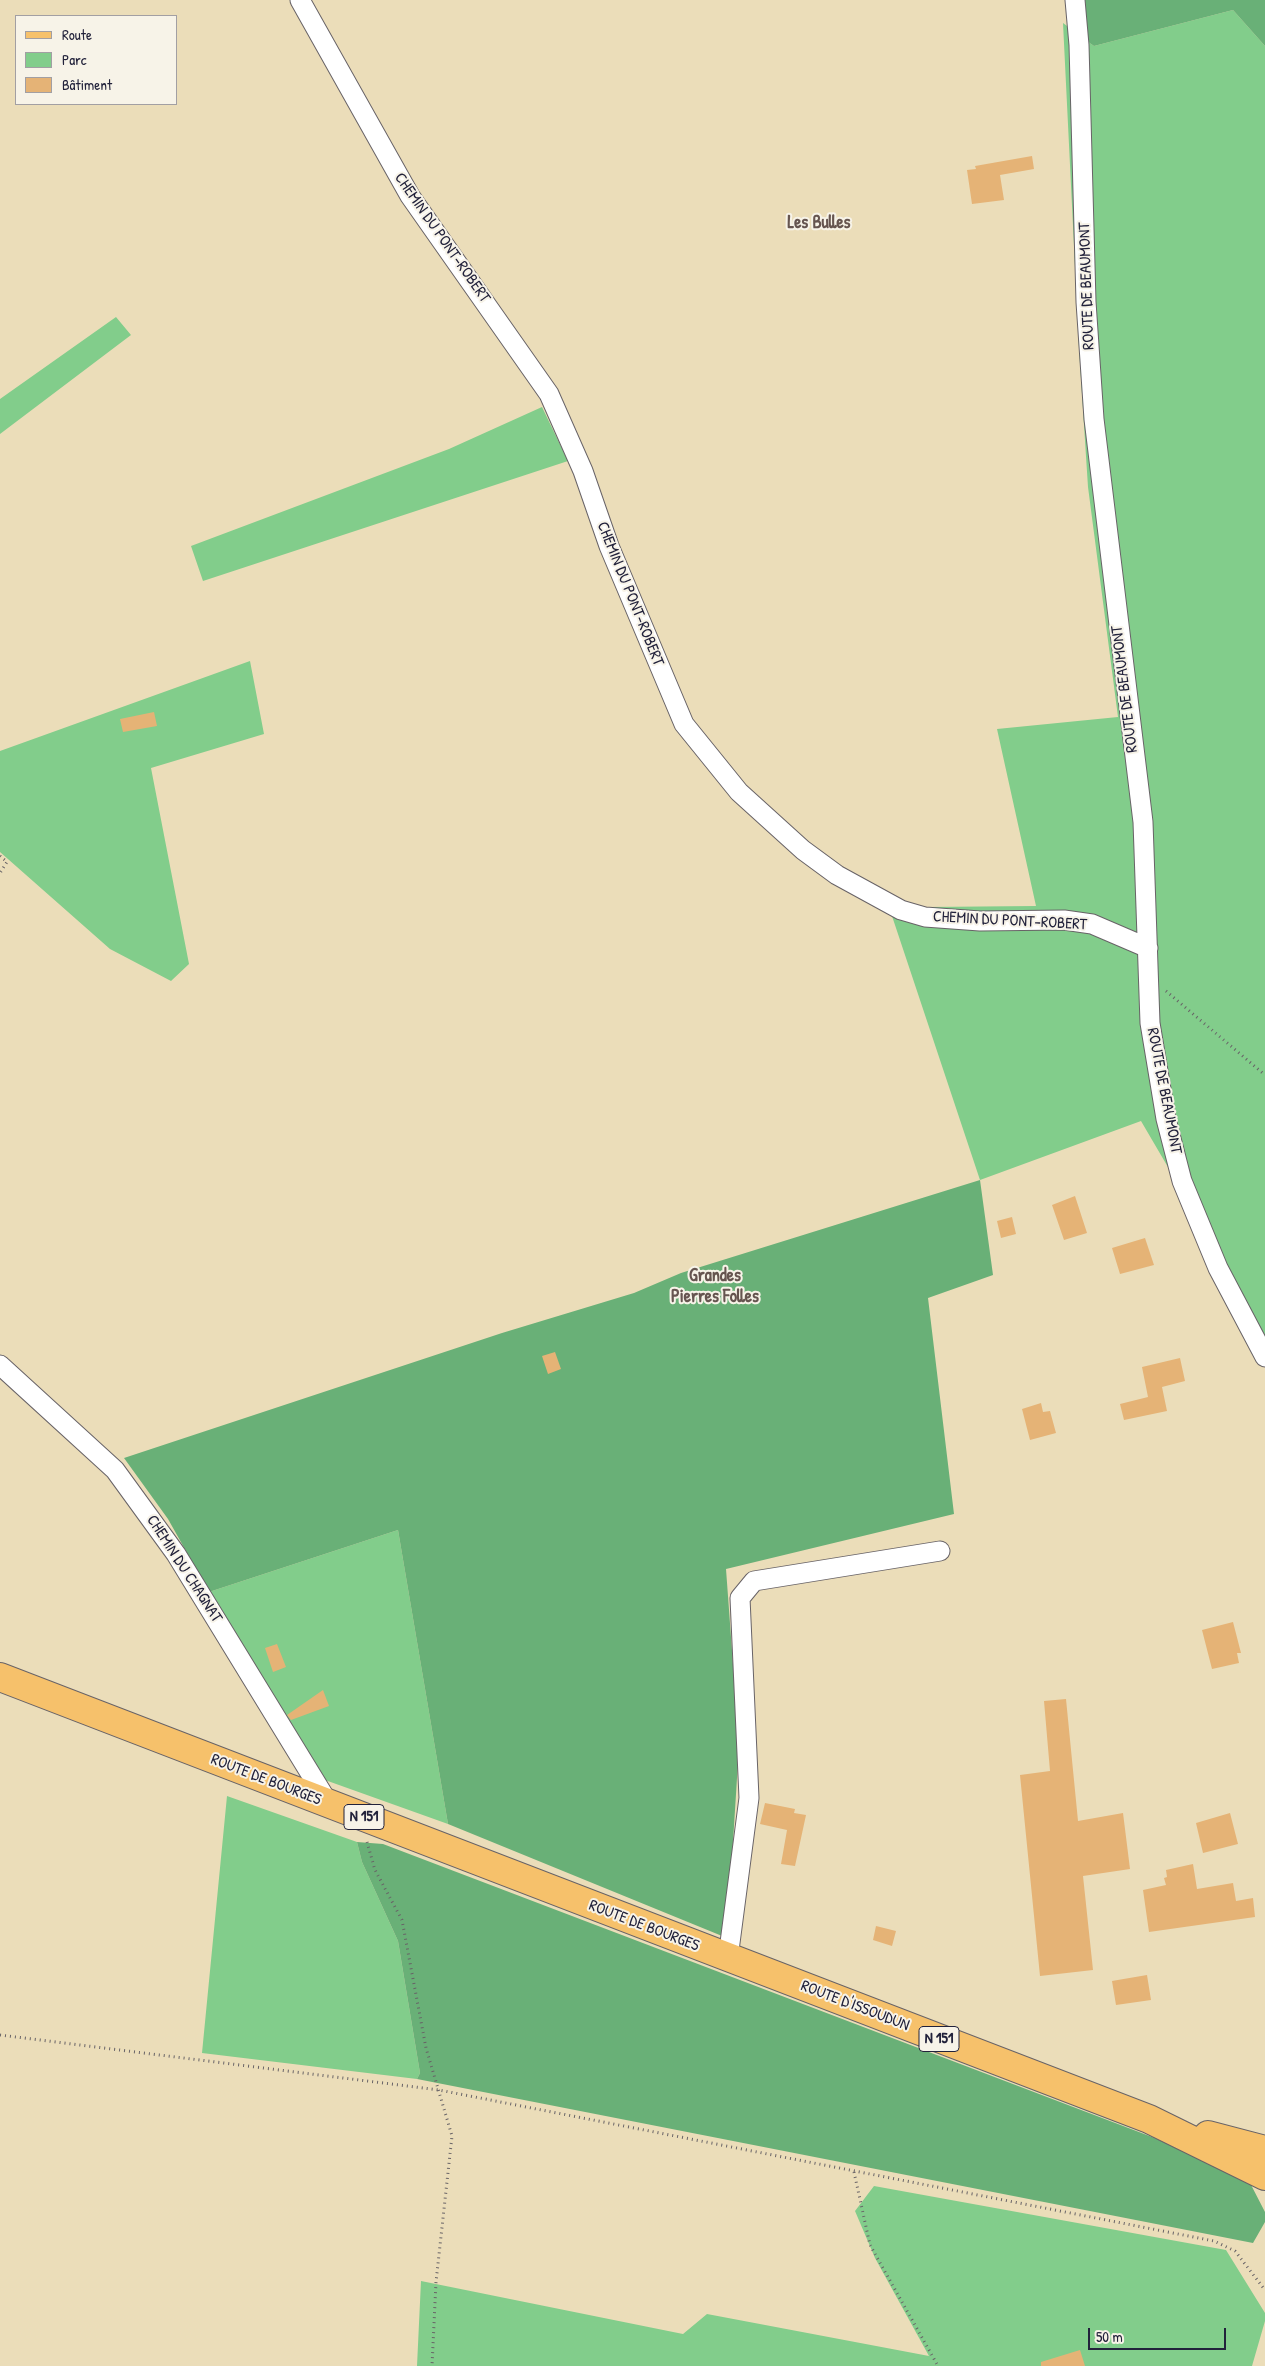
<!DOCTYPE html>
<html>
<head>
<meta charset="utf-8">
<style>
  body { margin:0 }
  #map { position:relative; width:1265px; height:2366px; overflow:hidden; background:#ebddb9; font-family:"Patrick Hand",sans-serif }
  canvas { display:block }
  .legend { position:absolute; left:15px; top:15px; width:162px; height:90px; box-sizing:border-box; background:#f7f3e8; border:1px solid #a29fa3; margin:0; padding:6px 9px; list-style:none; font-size:15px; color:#22223b }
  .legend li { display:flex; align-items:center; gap:10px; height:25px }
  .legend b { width:25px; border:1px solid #a29fa3 }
  .scale { position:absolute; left:1088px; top:2328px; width:138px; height:22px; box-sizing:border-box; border:2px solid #22223b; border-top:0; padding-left:6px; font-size:15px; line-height:18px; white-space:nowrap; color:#22223b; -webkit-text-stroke:4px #f7f3e8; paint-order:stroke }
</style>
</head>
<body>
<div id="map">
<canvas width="1265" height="2366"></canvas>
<ul class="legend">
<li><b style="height:6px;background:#f6c16b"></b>Route</li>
<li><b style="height:14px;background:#82cd8b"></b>Parc</li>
<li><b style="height:14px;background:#e5b376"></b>Bâtiment</li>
</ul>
<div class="scale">50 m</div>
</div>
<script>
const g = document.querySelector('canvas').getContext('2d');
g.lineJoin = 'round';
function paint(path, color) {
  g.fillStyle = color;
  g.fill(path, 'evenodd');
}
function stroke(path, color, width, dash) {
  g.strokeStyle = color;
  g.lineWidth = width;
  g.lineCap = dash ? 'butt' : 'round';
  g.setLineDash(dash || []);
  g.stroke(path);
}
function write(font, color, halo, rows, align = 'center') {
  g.font = font + ' "Patrick Hand",sans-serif';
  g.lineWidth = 4;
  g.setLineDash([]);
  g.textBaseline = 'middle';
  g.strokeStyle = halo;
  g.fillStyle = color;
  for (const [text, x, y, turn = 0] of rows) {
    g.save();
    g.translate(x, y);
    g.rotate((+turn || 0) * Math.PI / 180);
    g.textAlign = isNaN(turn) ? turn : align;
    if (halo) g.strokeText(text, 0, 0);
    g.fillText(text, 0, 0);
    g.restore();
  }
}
paint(new Path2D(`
  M 1233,10 L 1265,46 L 1265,1341 L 1227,1268 L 1141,1121 L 980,1180 L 891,913 L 927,907 L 1036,906 L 997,729 L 1118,717 L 1088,487 L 1079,348 L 1063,23 L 1094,46 Z
  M 116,317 L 131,335 L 0,434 L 0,399 Z
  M 542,407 L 568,461 L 203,581 L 191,546 L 449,449 Z
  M 250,661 L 264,734 L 151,768 L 189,964 L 171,981 L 110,949 L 0,852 L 0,751 Z
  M 398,1530 L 448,1824 L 325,1780 L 209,1592 Z
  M 227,1796 L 357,1842 L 362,1862 L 398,1941 L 420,2073 L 417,2079 L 202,2053 Z
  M 874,2186 L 1226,2250 L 1265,2313 L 1265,2321 L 1252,2366 L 417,2366 L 421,2281 L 683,2334 L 707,2314 L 929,2356 L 875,2258 L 855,2211 Z`), '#82cd8b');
paint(new Path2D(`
  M 1085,0 L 1265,0 L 1265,46 L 1233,10 L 1094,46 L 1087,41 Z
  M 980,1180 L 993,1275 L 928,1298 L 954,1514 L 726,1569 L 739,1746 L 727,1938 L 448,1824 L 398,1530 L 209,1592 L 168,1519 L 124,1458 L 502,1333 L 634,1293 L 681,1273 Z
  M 357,1842 L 383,1844 L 1152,2137 L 1248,2179 L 1265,2212 L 1265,2222 L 1253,2243 L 417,2079 L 420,2073 L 398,1941 L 362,1862 Z`), '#69b077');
paint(new Path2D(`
  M 1032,156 L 1034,169 L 1000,175 L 1004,200 L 972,204 L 967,170 L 976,169 L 975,166 Z
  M 154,712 L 157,726 L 123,732 L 120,719 Z
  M 1075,1196 L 1087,1233 L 1064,1240 L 1052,1205 Z
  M 1012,1217 L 1016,1234 L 1001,1238 L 997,1221 Z
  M 1145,1238 L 1154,1265 L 1120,1274 L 1112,1248 Z
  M 555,1352 L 561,1369 L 548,1374 L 542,1356 Z
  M 1180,1358 L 1185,1381 L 1162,1387 L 1167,1411 L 1124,1420 L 1120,1404 L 1148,1397 L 1142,1367 Z
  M 1041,1403 L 1043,1412 L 1050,1411 L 1056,1433 L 1030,1440 L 1022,1409 Z
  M 1233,1622 L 1241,1653 L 1237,1653 L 1239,1663 L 1212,1669 L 1202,1630 Z
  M 277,1644 L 286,1667 L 273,1672 L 265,1648 Z
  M 323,1690 L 329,1706 L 291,1720 L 287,1715 Z
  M 1066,1699 L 1078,1821 L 1123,1813 L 1130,1869 L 1083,1876 L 1093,1970 L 1040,1976 L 1020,1775 L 1050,1771 L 1044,1701 Z
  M 765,1803 L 795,1809 L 794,1813 L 806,1815 L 795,1866 L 781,1864 L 787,1830 L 760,1824 Z
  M 1230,1813 L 1238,1844 L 1203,1853 L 1196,1823 Z
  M 1193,1864 L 1197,1889 L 1233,1883 L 1236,1901 L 1253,1898 L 1255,1917 L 1149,1932 L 1143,1890 L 1166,1885 L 1164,1878 L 1167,1877 L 1166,1870 Z
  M 876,1926 L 896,1931 L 892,1946 L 873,1940 Z
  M 1147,1975 L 1151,2000 L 1116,2005 L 1112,1981 Z
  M 1080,2350 L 1085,2366 L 1041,2366 L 1041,2362 Z`), '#e5b376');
const minor = new Path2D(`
  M 300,0 L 410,196 L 549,394 L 583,471 L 609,546 L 684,724 L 739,792 L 803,850 L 837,875 L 901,910 L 925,917 L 980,921 L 1064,920 L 1092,924 L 1148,948
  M 1075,0 L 1079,45 L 1086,302 L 1094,419 L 1143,822 L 1150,1023 L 1166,1119 L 1182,1181 L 1218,1268 L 1265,1357
  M 0,1365 L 115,1470 L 176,1554 L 329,1804
  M 728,1958 L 749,1798 L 740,1598 L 754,1581 L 940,1551`);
const primary = new Path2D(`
  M 0,1677 L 1149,2119 L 1265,2176
  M 1208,2135 L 1265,2150`);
stroke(minor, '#686367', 21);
stroke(primary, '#686367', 30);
stroke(new Path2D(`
  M 0,856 L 7,862 L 0,873
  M 1166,991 L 1265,1075
  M 367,1842 L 375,1870 L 402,1920 L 426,2048 L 452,2136 L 436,2282 L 432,2366
  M 0,2035 L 439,2090 L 1214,2241 L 1235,2251 L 1265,2290
  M 854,2172 L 870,2245 L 938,2366`), '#686367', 3, [1, 4]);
stroke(minor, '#fff', 19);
stroke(primary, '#f6c16b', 28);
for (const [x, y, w] of [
  [364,1817,40],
  [939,2039,40]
]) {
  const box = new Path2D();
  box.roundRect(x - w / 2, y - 12.5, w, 25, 4);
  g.fillStyle = '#f7f3e8';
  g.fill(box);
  stroke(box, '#22223b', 1);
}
write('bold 15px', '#22223b', null, [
  ["N 151",364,1817],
  ["N 151",939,2039]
]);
write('16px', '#22223b', '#f7f3e8', [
  ["CHEMIN DU PONT-ROBERT",442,238,55],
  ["ROUTE DE BEAUMONT",1087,286,-92],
  ["CHEMIN DU PONT-ROBERT",630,594,68],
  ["ROUTE DE BEAUMONT",1125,689,-97],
  ["CHEMIN DU PONT-ROBERT",1010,921,3],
  ["ROUTE DE BEAUMONT",1164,1091,79],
  ["CHEMIN DU CHAGNAT",184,1569,57],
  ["ROUTE DE BOURGES",266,1780,21],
  ["ROUTE DE BOURGES",644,1926,21],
  ["ROUTE D'ISSOUDUN",855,2006,21]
]);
write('bold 18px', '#665550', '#f7f3e8', [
  ["Les Bulles",819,223],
  ["Grandes",715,1276],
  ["Pierres Folles",715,1297]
]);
</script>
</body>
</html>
